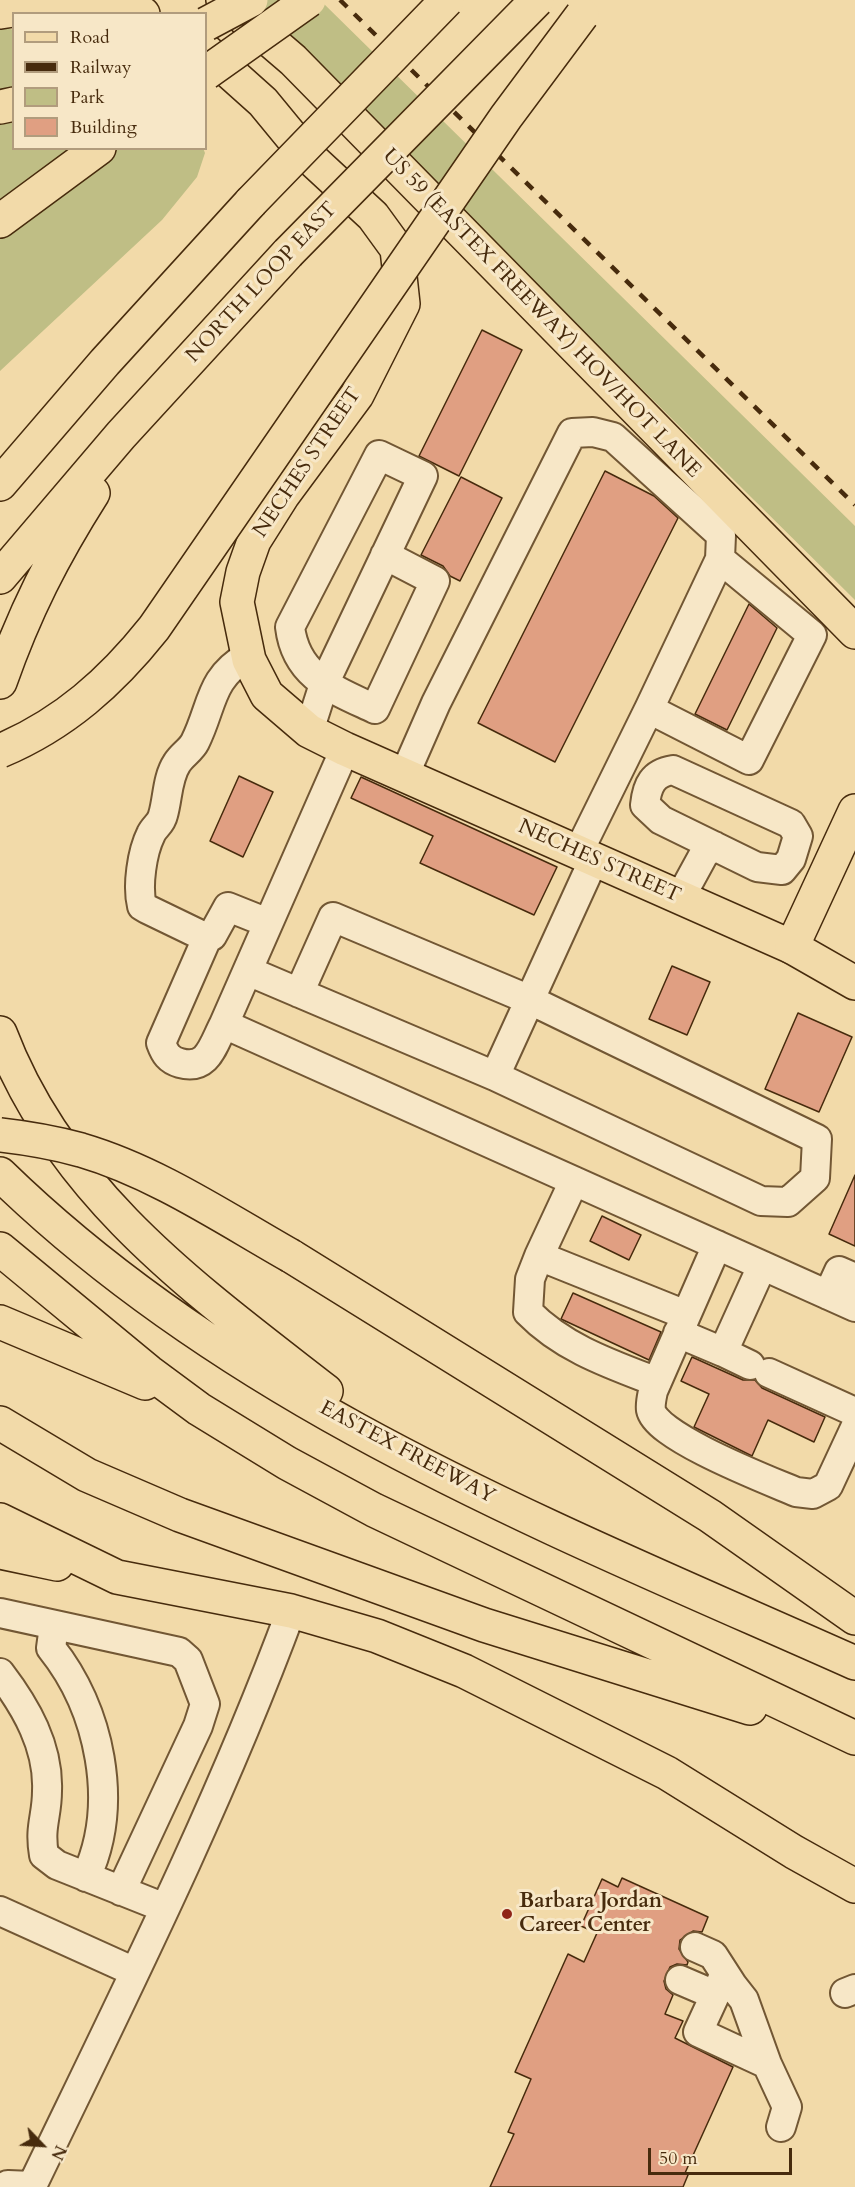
<!DOCTYPE html>
<html>
<head>
<meta charset="utf-8">
<style>
  body { margin:0 }
  #map { position:relative; width:855px; height:2187px; overflow:hidden; background:#f2daa9; font-family:Cardo,serif }
  canvas { display:block }
  .legend { position:absolute; left:12px; top:12px; width:195px; height:138px; box-sizing:border-box; background:#f7e7c7; border:2px solid #b19c7d; margin:0; padding:8px 10px; list-style:none; font-size:18px; color:#472b0d }
  .legend li { display:flex; align-items:center; gap:12px; height:30px }
  .legend b { width:30px; border:2px solid #b19c7d }
  .north { position:absolute; left:12px; top:2115px; width:60px; height:60px; -webkit-text-stroke:4px #f7e7c7; paint-order:stroke; rotate:115deg; font-size:16px; font-weight:700; line-height:24px; text-align:center; color:#472b0d }
  .north::after { content:''; display:block; margin:auto; width:21px; height:27px; background:#472b0d; clip-path:polygon(50% 0,100% 100%,50% 72%,0 100%) }
  .scale { position:absolute; left:648px; top:2148px; width:144px; height:27px; box-sizing:border-box; border:3px solid #472b0d; border-top:0; padding-left:8px; font-size:18px; line-height:21px; white-space:nowrap; color:#472b0d; -webkit-text-stroke:4px #f7e7c7; paint-order:stroke }
</style>
</head>
<body>
<div id="map">
<canvas width="855" height="2187"></canvas>
<ul class="legend">
<li><b style="height:8px;background:#f2daa9"></b>Road</li>
<li><b style="height:8px;background:#472b0d"></b>Railway</li>
<li><b style="height:16px;background:#bfbe85"></b>Park</li>
<li><b style="height:16px;background:#e09f82"></b>Building</li>
</ul>
<div class="north">N</div>
<div class="scale">50 m</div>
</div>
<script>
const g = document.querySelector('canvas').getContext('2d');
g.lineJoin = 'round';
function paint(path, color) {
  g.fillStyle = color;
  g.fill(path, 'evenodd');
}
function stroke(path, color, width, dash) {
  g.strokeStyle = color;
  g.lineWidth = width;
  g.lineCap = dash ? 'butt' : 'round';
  g.setLineDash(dash || []);
  g.stroke(path);
}
function write(font, color, halo, rows, align = 'center') {
  g.font = font + ' Cardo,serif';
  g.lineWidth = 6;
  g.setLineDash([]);
  g.textBaseline = 'middle';
  g.strokeStyle = halo;
  g.fillStyle = color;
  for (const [text, x, y, turn = 0] of rows) {
    g.save();
    g.translate(x, y);
    g.rotate((+turn || 0) * Math.PI / 180);
    g.textAlign = isNaN(turn) ? turn : align;
    if (halo) g.strokeText(text, 0, 0);
    g.fillText(text, 0, 0);
    g.restore();
  }
}
paint(new Path2D(`
  M 249,0 L 320,0 L 855,526 L 855,600 Z
  M 0,24 L 13,30 L 14,148 L 203,148 L 205,153 L 197,177 L 162,220 L 0,371 Z`), '#bfbe85');
const building = new Path2D(`
  M 482,330 L 522,350 L 459,476 L 419,456 Z
  M 605,471 L 654,496 L 678,518 L 555,762 L 478,723 Z
  M 461,477 L 502,498 L 460,581 L 450,576 L 443,566 L 421,555 Z
  M 749,604 L 777,628 L 727,730 L 695,714 Z
  M 239,776 L 273,792 L 243,857 L 210,841 Z
  M 361,777 L 557,867 L 534,915 L 420,863 L 433,836 L 351,798 Z
  M 672,966 L 710,982 L 687,1035 L 649,1019 Z
  M 798,1013 L 852,1037 L 819,1112 L 765,1089 Z
  M 855,1175 L 855,1246 L 829,1234 Z
  M 602,1216 L 641,1235 L 629,1260 L 590,1241 Z
  M 573,1293 L 661,1332 L 649,1360 L 561,1319 Z
  M 692,1357 L 743,1380 L 755,1380 L 762,1388 L 825,1417 L 814,1442 L 768,1420 L 752,1456 L 694,1427 L 709,1394 L 681,1381 Z
  M 622,1878 L 708,1917 L 702,1932 L 693,1931 L 680,1940 L 679,1949 L 688,1962 L 687,1965 L 677,1964 L 670,1967 L 664,1981 L 666,1989 L 673,1995 L 665,2014 L 683,2021 L 675,2038 L 733,2067 L 685,2173 L 688,2175 L 683,2187 L 490,2187 L 514,2134 L 508,2132 L 531,2079 L 515,2072 L 568,1954 L 584,1962 L 597,1933 L 581,1926 L 602,1879 L 618,1887 Z`);
paint(building, '#e09f82');
stroke(building, '#472b0d', 1.5);
const minor = new Path2D(`
  M 248,656 C 209,678 213,706 195,742 C 191,750 182,755 177,763 C 167,778 168,798 163,815 C 161,824 154,827 151,834 C 142,852 137,886 142,906 L 147,909 L 207,938 L 212,936 L 228,907 L 268,923
  M 649,709 L 720,559
  M 309,731 L 324,684 L 423,476 L 379,455 L 290,627 C 296,677 335,690 375,709 L 435,581 L 385,555
  M 345,749 L 224,1024 L 855,1307
  M 673,770 L 791,824 L 798,836 L 791,859 L 782,870 L 757,867 L 661,820 L 645,805 C 647,785 653,773 673,770 Z
  M 404,776 L 436,703 L 572,433 L 593,432 L 613,437 L 721,535 L 720,559 L 812,635 L 749,760 L 649,709 L 578,853
  M 680,898 L 704,854 L 714,846
  M 207,938 L 161,1043 C 165,1054 169,1060 180,1063 C 208,1071 213,1045 224,1024
  M 248,971 L 495,1076 L 594,859
  M 299,993 L 333,917 L 530,1000 L 817,1139 L 815,1178 L 788,1202 L 761,1201 L 495,1076
  M 574,1181 L 539,1256 L 686,1315
  M 717,1245 L 653,1391 C 652,1396 650,1404 651,1410 C 656,1437 768,1480 796,1492 L 813,1494 L 828,1486 L 855,1428
  M 539,1256 L 530,1279 L 528,1312 C 563,1348 610,1364 657,1382
  M 828,1295 L 839,1271 L 855,1278
  M 678,1333 L 723,1352 L 762,1266
  M 723,1352 L 750,1365
  M 769,1373 L 855,1412
  M 0,1613 L 179,1652 L 188,1660 L 205,1704 L 198,1726 L 121,1891
  M 54,1626 L 51,1648 C 100,1709 120,1804 86,1877
  M 0,1673 C 26,1707 49,1747 47,1791 C 47,1817 39,1826 44,1855 L 57,1865 L 165,1908
  M 0,1911 L 135,1972
  M 695,1947 L 713,1955 L 733,1986
  M 680,1980 L 715,1995
  M 845,1993 L 855,1989
  M 767,2064 L 698,2032 L 722,1980 L 733,1986 L 744,2000 L 767,2064 L 787,2107 L 781,2127
  M 7,2187 L 8,2185 L 32,2186 C 123,1997 218,1808 291,1611`);
const major = new Path2D(`
  M 0,12 C 41,5 105,0 143,14
  M 206,51 L 263,102 L 305,153 L 373,216 L 397,249 L 403,304 L 357,395 L 283,495 L 254,541 L 243,572 L 237,602 L 249,660 L 267,695 L 309,731 L 345,749 L 792,947 L 855,983
  M 0,1520 L 117,1577 L 291,1611 L 377,1636 L 464,1671 L 667,1773 L 794,1852 L 855,1886
  M 0,1552 L 57,1564`);
const highway = new Path2D(`
  M 223,0 L 293,60 L 855,632
  M 0,107 L 14,104
  M 0,221 L 99,148
  M 0,484 L 105,362 L 251,202
  M 0,577 L 121,435 L 288,253
  M 0,682 C 25,611 53,556 93,493
  M 792,947 L 855,811
  M 0,1033 C 61,1194 195,1289 326,1391
  M 0,1174 C 238,1406 557,1530 855,1663
  M 0,1249 L 149,1372 L 199,1409 L 287,1463 L 374,1510 L 855,1738
  M 291,1256 L 710,1516 L 855,1618
  M 0,1322 L 145,1383
  M 0,1423 L 87,1475 L 180,1515 L 484,1625 L 750,1708`);
stroke(minor, '#725734', 32);
stroke(major, '#472b0d', 36);
stroke(highway, '#472b0d', 36);
stroke(minor, '#f7e7c7', 28);
stroke(major, '#f2daa9', 33);
stroke(highway, '#f2daa9', 33);
stroke(new Path2D(`
  M 340,0 L 855,505`), '#472b0d', 4.5, [10, 10]);
const highwayBridge = new Path2D(`
  M 206,24 L 251,0
  M 206,73 L 309,0
  M 251,202 L 447,0
  M 288,253 L 537,0
  M 0,751 C 64,724 111,682 154,628 L 506,117 L 582,15
  M 0,1135 C 27,1138 55,1143 81,1150 C 156,1172 224,1218 291,1256`);
stroke(highwayBridge, '#472b0d', 36, []);
stroke(highwayBridge, '#f2daa9', 33);
for (const [x, y, r, color] of [
  [507,1914,6,"#8f2418"]
]) {
  const dot = new Path2D();
  dot.arc(x, y, r, 0, 2 * Math.PI);
  g.fillStyle = color;
  g.fill(dot);
  stroke(dot, '#f7e7c7', 2);
}
write('21px', '#472b0d', '#f7e7c7', [
  ["NORTH LOOP EAST",262,283,-47],
  ["US 59 (EASTEX FREEWAY) HOV/HOT LANE",541,314,46],
  ["NECHES STREET",308,463,-56],
  ["NECHES STREET",599,862,24],
  ["EASTEX FREEWAY",407,1453,28]
]);
write('bold 21px', '#472b0d', '#f7e7c7', [
  ["Barbara Jordan",519,1902],
  ["Career Center",519,1926]
], 'left');
</script>
</body>
</html>
